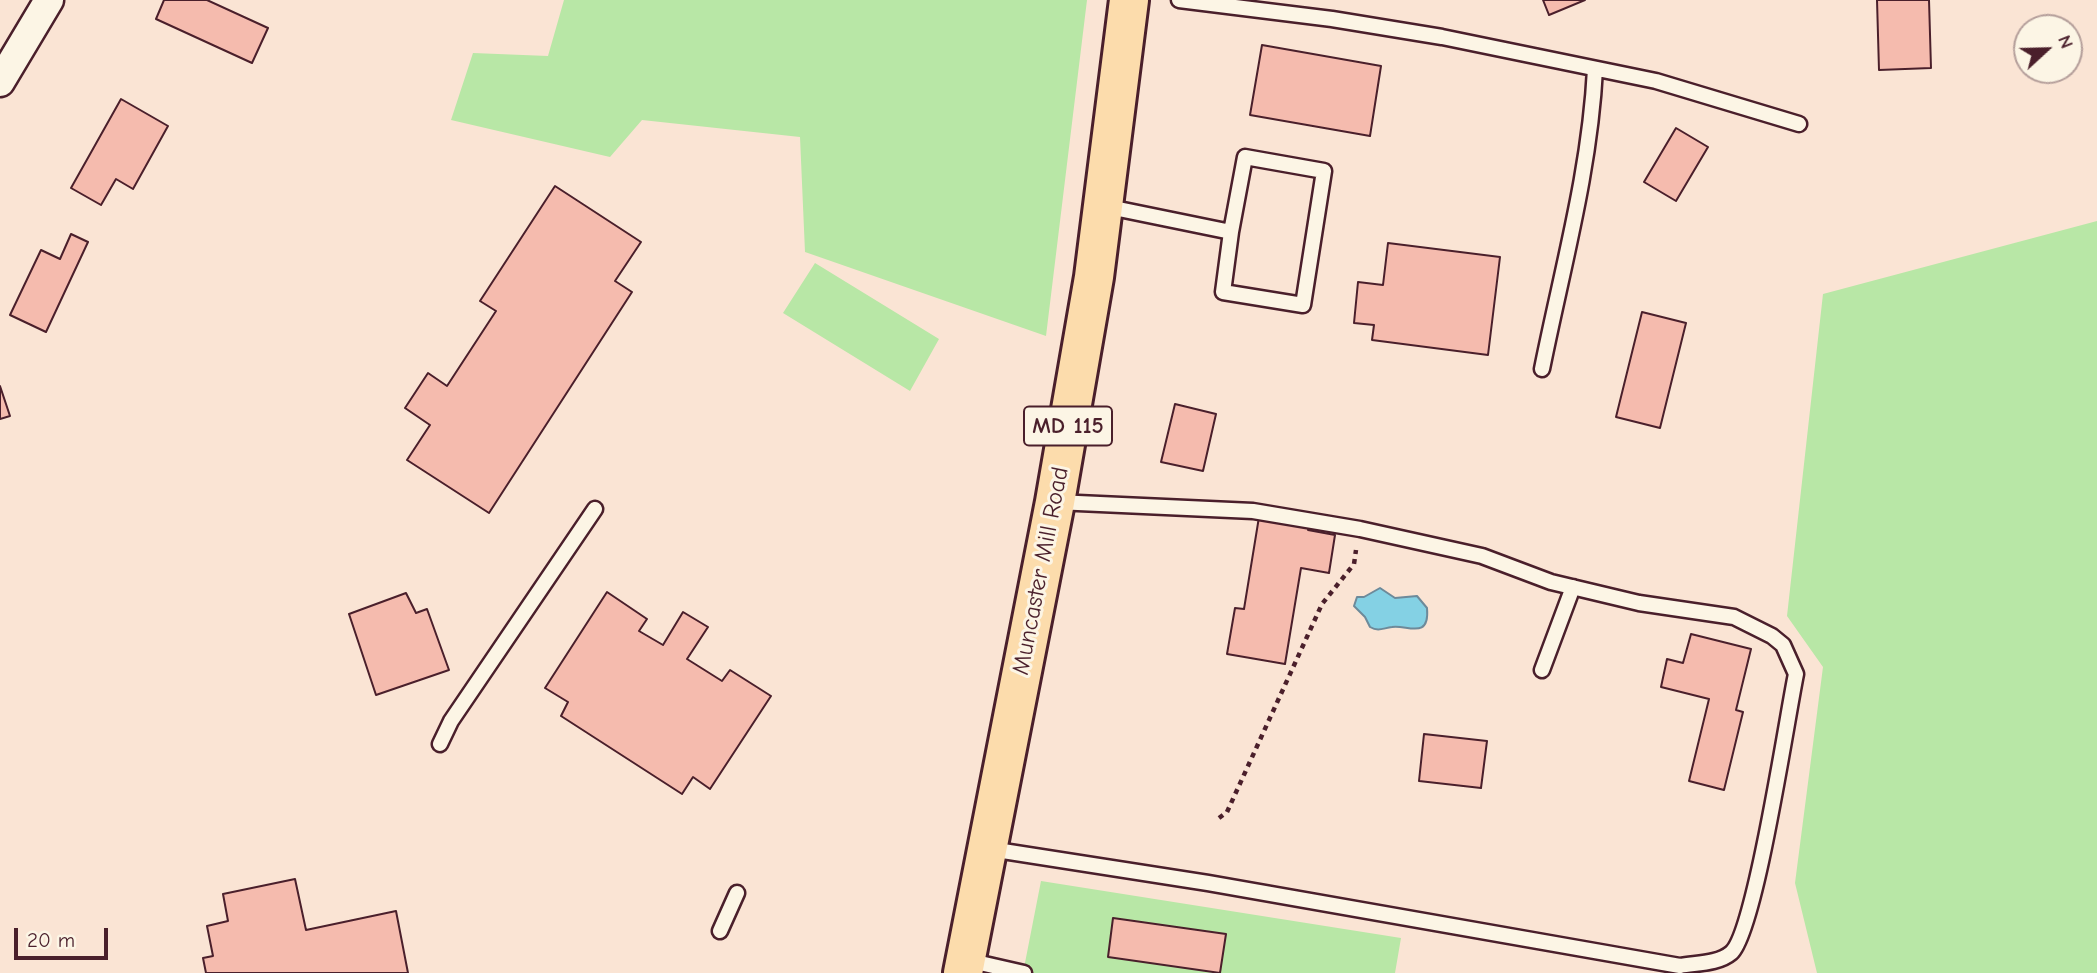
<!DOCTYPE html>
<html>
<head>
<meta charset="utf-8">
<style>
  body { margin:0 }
  #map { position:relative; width:2097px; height:973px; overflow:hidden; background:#fae4d4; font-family:"Comic Neue",sans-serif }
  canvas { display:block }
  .north { position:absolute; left:2013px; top:14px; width:70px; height:70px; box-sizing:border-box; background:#fcf5e5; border:2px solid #b59f9b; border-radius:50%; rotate:68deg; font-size:19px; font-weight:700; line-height:28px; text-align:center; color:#4a1f2b }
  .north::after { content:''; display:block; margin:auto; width:24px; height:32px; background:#4a1f2b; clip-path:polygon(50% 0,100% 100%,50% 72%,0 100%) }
  .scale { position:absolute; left:14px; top:928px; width:94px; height:32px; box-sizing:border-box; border:4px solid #4a1f2b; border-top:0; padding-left:9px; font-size:21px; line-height:24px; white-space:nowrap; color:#4a1f2b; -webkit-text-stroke:5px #fcf5e5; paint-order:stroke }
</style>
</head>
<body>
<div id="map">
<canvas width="2097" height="973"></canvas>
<div class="north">N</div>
<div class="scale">20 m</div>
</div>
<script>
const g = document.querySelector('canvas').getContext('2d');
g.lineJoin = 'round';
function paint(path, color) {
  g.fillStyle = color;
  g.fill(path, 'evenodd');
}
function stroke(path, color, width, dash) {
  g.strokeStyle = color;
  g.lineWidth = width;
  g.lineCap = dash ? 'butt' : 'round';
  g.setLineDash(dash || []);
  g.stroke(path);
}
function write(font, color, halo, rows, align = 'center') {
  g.font = font + ' "Comic Neue",sans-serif';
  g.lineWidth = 6;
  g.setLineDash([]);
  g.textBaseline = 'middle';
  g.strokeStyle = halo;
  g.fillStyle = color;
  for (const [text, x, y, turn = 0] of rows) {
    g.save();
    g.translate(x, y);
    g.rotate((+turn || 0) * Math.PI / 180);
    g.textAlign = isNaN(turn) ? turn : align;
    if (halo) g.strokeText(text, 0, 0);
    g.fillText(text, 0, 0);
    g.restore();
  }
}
paint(new Path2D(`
  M 564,0 L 1087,0 L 1046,336 L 805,252 L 800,137 L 642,120 L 610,157 L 451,120 L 473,53 L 548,56 Z
  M 2097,221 L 2097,973 L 1817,973 L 1795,883 L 1823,667 L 1787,616 L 1823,294 Z
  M 815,263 L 939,339 L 910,391 L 783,313 Z
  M 1041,881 L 1401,938 L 1395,973 L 1023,973 Z`), '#b8e7a6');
const water = new Path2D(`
  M 1380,588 L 1395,598 L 1417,596 L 1427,608 C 1430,641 1406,624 1392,627 C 1383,628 1379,632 1370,627 L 1365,617 L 1354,606 L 1357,597 L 1364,597 Z`);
paint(water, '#84d1e4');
stroke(water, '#6d8a9a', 2);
const building = new Path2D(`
  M 164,0 L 207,0 L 268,28 L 252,63 L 156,19 Z
  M 1543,0 L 1585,0 L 1549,15 Z
  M 1877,0 L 1929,0 L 1931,68 L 1879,70 Z
  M 1262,45 L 1381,66 L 1370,136 L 1250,115 Z
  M 121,99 L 168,126 L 133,189 L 116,179 L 101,205 L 71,188 Z
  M 1676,128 L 1708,147 L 1676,201 L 1644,182 Z
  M 555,186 L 641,242 L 615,281 L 632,292 L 489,513 L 407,460 L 430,425 L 405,408 L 428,373 L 447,386 L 496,311 L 480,301 Z
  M 71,234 L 88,242 L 46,332 L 10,315 L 41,250 L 60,259 Z
  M 1388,243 L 1500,257 L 1488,355 L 1372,340 L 1374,325 L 1354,323 L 1358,282 L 1383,285 Z
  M 1642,312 L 1686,323 L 1660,428 L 1616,417 Z
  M 0,386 L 10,416 L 0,419 Z
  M 1175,404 L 1216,414 L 1203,471 L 1161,462 Z
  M 1259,517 L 1309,525 L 1308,530 L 1335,535 L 1329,573 L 1301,568 L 1285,664 L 1227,654 L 1235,608 L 1244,609 Z
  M 607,592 L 647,619 L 639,631 L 663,645 L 683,612 L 708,627 L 687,659 L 722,681 L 730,670 L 771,696 L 710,789 L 693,777 L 682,794 L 561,716 L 568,702 L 545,688 Z
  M 406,593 L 416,613 L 427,609 L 449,670 L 376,695 L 349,614 Z
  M 1691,634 L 1751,649 L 1736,710 L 1743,712 L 1724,790 L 1689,781 L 1709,699 L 1661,687 L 1667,659 L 1683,663 Z
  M 1424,734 L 1487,741 L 1481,788 L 1419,781 Z
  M 295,879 L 306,930 L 396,911 L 408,973 L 206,973 L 203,958 L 213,956 L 207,926 L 228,921 L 223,894 Z
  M 1113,918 L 1226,934 L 1220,973 L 1108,957 Z`);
paint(building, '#f5bbae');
stroke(building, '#4a1f2b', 2);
const lane = new Path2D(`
  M 1179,0 L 1332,19 L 1442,37 L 1656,81 L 1799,124
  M 1104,206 L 1231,232 L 1223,292 L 1303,305 L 1324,171 L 1245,157 L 1231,232
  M 1542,369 C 1562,269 1590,171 1595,69
  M 1542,670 L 1573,587
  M 440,744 L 451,721 L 595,509
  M 990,849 L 1208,883 L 1680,966 C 1696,963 1718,964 1731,953 C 1755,933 1787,717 1796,674 L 1783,645 L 1772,636 L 1734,617 L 1639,603 L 1551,582 L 1482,556 L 1360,529 L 1253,511 L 1056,502
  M 720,931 L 737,893
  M 967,960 L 1024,973`);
const street = new Path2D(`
  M 0,82 L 49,0`);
const primary = new Path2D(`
  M 963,973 L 1055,502 L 1094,277 L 1129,0`);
stroke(lane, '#4a1f2b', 19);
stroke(street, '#4a1f2b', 33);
stroke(primary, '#4a1f2b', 44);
stroke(new Path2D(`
  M 1219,818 L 1227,812 L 1322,604 L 1354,564 L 1356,550`), '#4a1f2b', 4.5, [5, 5]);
stroke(lane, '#fcf5e5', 14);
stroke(street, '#fcf5e5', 28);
stroke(primary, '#fcdcac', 38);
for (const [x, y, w] of [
  [1068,426,88]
]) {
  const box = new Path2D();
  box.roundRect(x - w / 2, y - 19.5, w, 39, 5);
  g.fillStyle = '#fcf5e5';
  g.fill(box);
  stroke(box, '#4a1f2b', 2);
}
write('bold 23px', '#4a1f2b', null, [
  ["MD 115",1068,426]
]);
write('24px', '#4a1f2b', '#fcf5e5', [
  ["Muncaster Mill Road",1041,571,-79]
]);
</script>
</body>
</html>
